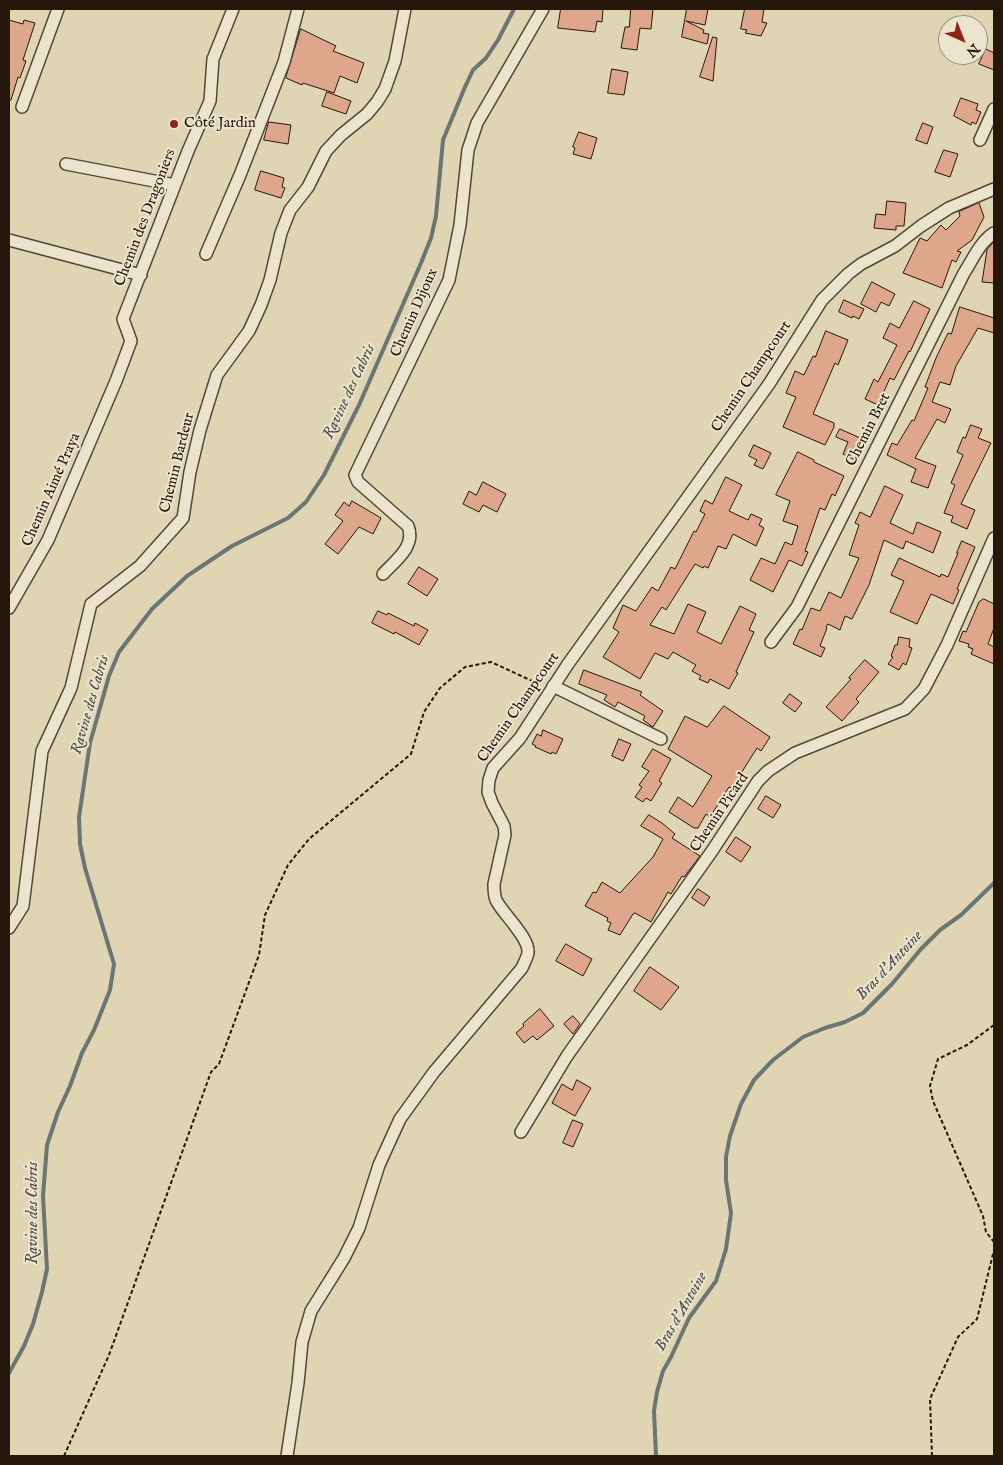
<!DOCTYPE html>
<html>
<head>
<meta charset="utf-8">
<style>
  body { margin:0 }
  #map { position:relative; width:1003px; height:1465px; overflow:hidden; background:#e0d5b2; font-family:"IM FELL English",serif }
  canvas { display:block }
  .frame { position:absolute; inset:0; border:10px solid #26170d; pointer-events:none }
  .north { position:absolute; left:938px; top:15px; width:50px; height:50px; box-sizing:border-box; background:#ebe4cd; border:1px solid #9c9280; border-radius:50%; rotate:136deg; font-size:14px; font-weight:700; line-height:20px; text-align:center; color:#26170d }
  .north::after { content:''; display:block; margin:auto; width:18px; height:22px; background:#8f2418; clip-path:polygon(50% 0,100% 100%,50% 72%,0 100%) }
</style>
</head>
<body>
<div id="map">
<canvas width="1003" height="1465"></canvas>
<div class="frame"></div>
<div class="north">N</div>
</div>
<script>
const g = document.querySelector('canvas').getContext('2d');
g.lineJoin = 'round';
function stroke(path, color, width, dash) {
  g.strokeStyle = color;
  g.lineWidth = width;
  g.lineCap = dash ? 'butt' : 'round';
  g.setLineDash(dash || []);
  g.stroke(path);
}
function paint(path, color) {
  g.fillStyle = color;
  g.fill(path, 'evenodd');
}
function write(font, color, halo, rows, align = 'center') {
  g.font = font + ' "IM FELL English",serif';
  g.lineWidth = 4;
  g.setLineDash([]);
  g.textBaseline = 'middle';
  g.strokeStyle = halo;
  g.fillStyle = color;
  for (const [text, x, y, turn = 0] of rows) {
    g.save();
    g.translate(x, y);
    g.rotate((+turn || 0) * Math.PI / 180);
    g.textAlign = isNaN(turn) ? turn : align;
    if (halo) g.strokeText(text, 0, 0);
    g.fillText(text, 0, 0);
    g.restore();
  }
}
stroke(new Path2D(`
  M 9,1373 L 24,1346 L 33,1324 L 42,1292 L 47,1269 L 43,1196 L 47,1145 L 58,1112 L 70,1086 L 82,1053 L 94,1030 L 110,990 L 114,964 L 85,868 L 80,844 L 79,817 L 90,743 L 109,676 L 119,652 L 152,609 L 187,576 L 232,546 L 288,518 L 306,502 L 324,475 L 359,405 L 421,263 L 431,238 L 436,216 L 443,140 L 465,87 L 473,70 L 486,58 L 498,40 L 514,9
  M 656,1456 L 654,1411 L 657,1392 L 663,1371 L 671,1357 L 689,1318 L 716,1281 L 726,1249 L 731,1213 L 726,1180 L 726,1157 L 730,1136 L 741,1104 L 754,1080 L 773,1060 L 803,1037 L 825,1028 L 845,1022 L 863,1013 L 892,984 L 921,949 L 940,930 L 961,915 L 994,883`), '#6a7672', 4);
const building = new Path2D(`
  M 561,9 L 603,9 L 602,22 L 597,21 L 595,32 L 558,28 Z
  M 631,9 L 653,9 L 651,29 L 640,28 L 637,50 L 621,48 L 625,27 L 629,27 Z
  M 687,9 L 708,9 L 705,25 L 686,21 L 704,30 L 703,33 L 709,34 L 707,44 L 682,37 Z
  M 745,9 L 764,9 L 762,22 L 767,23 L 761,36 L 745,33 L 747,30 L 741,29 Z
  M 9,20 L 23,24 L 24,20 L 35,23 L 23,60 L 26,61 L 20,78 L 18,77 L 11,100 L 9,100 Z
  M 301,29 L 336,46 L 333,51 L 364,63 L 357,83 L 340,76 L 334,93 L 303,83 L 302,85 L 286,78 Z
  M 713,37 L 717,38 L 713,81 L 700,77 Z
  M 986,49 L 994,53 L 994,70 L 979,64 Z
  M 612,69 L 628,72 L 624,95 L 608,93 Z
  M 327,92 L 351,101 L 346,114 L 322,106 Z
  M 961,98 L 978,104 L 976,110 L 981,112 L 976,124 L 972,122 L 971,125 L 954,116 Z
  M 269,122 L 291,125 L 288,144 L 264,140 Z
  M 923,123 L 933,127 L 927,144 L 916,140 Z
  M 579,132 L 597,138 L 591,159 L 573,154 L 575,148 L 573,147 Z
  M 944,150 L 958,154 L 950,177 L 935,172 Z
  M 261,171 L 284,178 L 282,187 L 285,188 L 281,198 L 255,190 Z
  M 887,201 L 906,203 L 904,226 L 896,226 L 896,230 L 874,228 L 876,214 L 885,215 Z
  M 979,203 L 984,217 L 972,240 L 957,251 L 961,252 L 956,262 L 952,260 L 942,288 L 903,273 L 920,238 L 927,241 L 941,225 L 946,230 L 960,216 L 959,212 Z
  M 994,242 L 994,283 L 982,282 L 987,250 Z
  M 872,282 L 895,294 L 889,306 L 881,302 L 876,312 L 861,304 Z
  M 844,300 L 864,309 L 859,319 L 853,316 L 852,318 L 839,312 Z
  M 914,301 L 930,309 L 910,352 L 909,351 L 894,380 L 890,378 L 878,405 L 865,399 L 874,379 L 878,382 L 897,345 L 883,338 L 890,323 L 899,328 Z
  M 960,307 L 994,318 L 994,333 L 978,328 L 956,366 L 950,385 L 940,382 L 932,402 L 951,409 L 945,423 L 937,419 L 915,458 L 936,466 L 928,488 L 911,482 L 916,469 L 887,455 L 892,443 L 897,445 L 912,420 L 914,421 L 928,388 L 925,387 L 936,358 L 948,333 L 951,334 Z
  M 826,331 L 848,340 L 838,365 L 835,363 L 813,414 L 834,423 L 834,427 L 825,445 L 783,427 L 796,397 L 786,393 L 795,371 L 804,375 L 813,356 L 815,357 Z
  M 971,425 L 982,429 L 978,438 L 991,443 L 961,504 L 975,510 L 967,529 L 951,522 L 953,516 L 944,513 L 955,485 L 951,483 L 963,455 L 957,452 L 963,437 L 965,438 Z
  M 840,429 L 867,441 L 863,449 L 860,448 L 855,460 L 843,454 L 848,442 L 836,437 Z
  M 754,445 L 771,453 L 763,469 L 754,465 L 757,460 L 749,456 Z
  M 798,452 L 814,460 L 814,462 L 844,476 L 835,496 L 832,494 L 825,510 L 820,508 L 805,551 L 808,552 L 802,566 L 789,560 L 773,592 L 750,580 L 761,558 L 775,564 L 785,542 L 792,545 L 798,526 L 783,521 L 790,501 L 776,495 Z
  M 726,477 L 742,485 L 729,511 L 748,520 L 751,514 L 762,519 L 759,525 L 764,528 L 756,546 L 733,534 L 726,549 L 718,546 L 708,568 L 704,566 L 703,568 L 695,564 L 666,610 L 662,607 L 650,625 L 674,634 L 688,604 L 706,612 L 697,632 L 721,644 L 740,606 L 756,614 L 749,630 L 754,632 L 736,672 L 738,673 L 729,689 L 710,679 L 708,683 L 699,679 L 701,676 L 692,671 L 696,665 L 673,652 L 668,659 L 655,653 L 640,679 L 603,657 L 619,632 L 613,628 L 623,605 L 636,611 L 652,587 L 658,591 L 671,567 L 675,569 L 694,531 L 696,532 L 705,514 L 700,511 L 705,500 L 712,504 Z
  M 483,482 L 506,494 L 497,512 L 483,505 L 479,512 L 463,504 L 469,491 L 476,495 Z
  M 885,486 L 903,495 L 890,523 L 913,534 L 917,522 L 941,532 L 933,553 L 906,541 L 903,549 L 884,540 L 869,585 L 852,619 L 845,616 L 840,630 L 828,624 L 826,627 L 827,628 L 820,646 L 825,648 L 821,657 L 793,644 L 800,629 L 802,630 L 811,608 L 820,611 L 829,592 L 841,598 L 859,558 L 849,555 L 859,525 L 855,523 L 860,512 L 870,517 Z
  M 352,501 L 381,518 L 373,534 L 359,527 L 338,554 L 325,544 L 343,521 L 335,515 L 344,502 L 349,506 Z
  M 962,541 L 975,547 L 957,589 L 959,590 L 953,604 L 931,594 L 917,624 L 890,612 L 904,581 L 891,575 L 899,558 L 940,577 L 941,574 L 948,577 L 958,553 L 957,553 Z
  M 419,567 L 438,579 L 427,596 L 408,584 Z
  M 984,599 L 994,604 L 994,628 L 988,644 L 994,647 L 994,664 L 971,654 L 973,649 L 968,647 L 969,644 L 959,641 L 963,631 L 966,632 L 979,602 Z
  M 378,611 L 387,615 L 388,613 L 414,626 L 415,623 L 428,630 L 419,645 L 395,632 L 394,634 L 372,623 Z
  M 899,637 L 910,639 L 909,647 L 912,648 L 906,665 L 903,663 L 899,670 L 888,664 L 893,657 L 891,656 L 895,645 L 897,645 Z
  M 865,660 L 879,672 L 856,699 L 859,702 L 842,721 L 826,707 L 851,679 L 849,678 Z
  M 584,670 L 642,692 L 640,695 L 663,711 L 653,727 L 643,720 L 645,716 L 618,702 L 615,707 L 604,700 L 607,695 L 579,684 Z
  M 790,694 L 802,703 L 795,712 L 783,703 Z
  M 724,706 L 770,737 L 761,751 L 757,748 L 740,775 L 743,777 L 737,787 L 734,784 L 732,788 L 729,787 L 710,817 L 706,814 L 698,828 L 694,828 L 669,812 L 678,797 L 693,807 L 712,776 L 668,749 L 685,716 L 707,727 Z
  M 543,730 L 563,739 L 556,754 L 552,752 L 551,754 L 535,747 L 536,746 L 532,744 L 537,734 L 541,736 Z
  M 619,739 L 631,744 L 623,761 L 612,756 Z
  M 653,749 L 671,759 L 659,781 L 662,783 L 651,801 L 646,798 L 643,802 L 635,797 L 642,787 L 639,785 L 649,771 L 642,767 Z
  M 766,796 L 781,805 L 773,818 L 758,809 Z
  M 649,815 L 662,823 L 675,834 L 672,838 L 700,856 L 684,877 L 682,876 L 671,894 L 668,892 L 651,922 L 635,913 L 633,914 L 620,935 L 608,930 L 611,923 L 607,921 L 608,918 L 585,906 L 593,892 L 596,893 L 602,882 L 620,893 L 653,857 L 663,839 L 641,826 Z
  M 736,837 L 751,847 L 741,862 L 726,852 Z
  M 698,889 L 710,897 L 704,906 L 692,898 Z
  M 566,944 L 592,959 L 583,976 L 556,961 Z
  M 650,967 L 679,987 L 661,1010 L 634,991 Z
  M 540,1009 L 554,1026 L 537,1040 L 533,1036 L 524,1043 L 516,1033 L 524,1026 L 523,1024 Z
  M 573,1016 L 580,1024 L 573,1034 L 564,1024 Z
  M 577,1080 L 591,1088 L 575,1116 L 552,1103 L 562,1084 L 572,1090 Z
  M 573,1120 L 583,1124 L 573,1147 L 563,1143 Z`);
paint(building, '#dea78b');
stroke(building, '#26170d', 1);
const minor = new Path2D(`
  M 22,107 L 58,9
  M 980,140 L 994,109
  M 66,164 L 175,185
  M 9,240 L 141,275
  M 206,254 L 240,175 L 284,62 L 298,9
  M 383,574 C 396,560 416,546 408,526 L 358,482 L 355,475 L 449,280 L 460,225 L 468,150 L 477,123 L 543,9
  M 9,608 L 48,540 L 116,381 L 131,341 L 123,319 L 188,151 L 210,101 L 213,59 L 233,9
  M 771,642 L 797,607 L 964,273 C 973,259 980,242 994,233
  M 553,686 L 661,739
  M 9,928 L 23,906 L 42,751 L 71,688 L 91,604 L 140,566 L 183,518 L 190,472 L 200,430 L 217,375 L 249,331 L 261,305 L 270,280 L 281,233 L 290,210 L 308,187 L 326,151 L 341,135 L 367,114 L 377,102 L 385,89 L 395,61 L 405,9
  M 521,1132 L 567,1056 L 712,851 L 758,781 L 768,771 L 795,753 L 905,709 L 924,689 L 947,645 L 994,538
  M 287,1456 L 298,1383 L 302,1342 L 311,1311 L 344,1258 L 359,1228 L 379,1165 L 400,1119 L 434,1072 L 522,968 C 524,963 527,958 528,953 C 530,938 502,913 496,900 C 494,895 494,889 494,884 L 505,835 L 504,826 L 492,803 L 488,792 L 489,780 L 493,768 L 520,738 L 568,664 L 769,384 L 822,300 L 848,274 L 861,264 L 895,246 L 921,226 L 949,208 L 994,189`);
stroke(minor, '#544636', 14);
stroke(new Path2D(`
  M 994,1025 L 967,1045 L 938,1059 L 930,1086 L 933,1101 L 983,1216 L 986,1232 L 994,1242
  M 64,1456 L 109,1355 L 211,1072 L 219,1064 L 259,955 L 265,915 L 288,865 L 309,839 L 411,754 L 424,712 L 440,688 L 465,667 L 491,662 L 541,685
  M 932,1456 L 930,1399 L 958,1337 L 977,1319 L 994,1250`), '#26170d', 2, [4, 2.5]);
stroke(minor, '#ebe4cd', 11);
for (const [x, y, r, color] of [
  [174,124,5,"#8f2418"]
]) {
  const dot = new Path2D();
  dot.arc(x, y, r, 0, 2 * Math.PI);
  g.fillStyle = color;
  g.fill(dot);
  stroke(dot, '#ebe4cd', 2);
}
write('15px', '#26170d', '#ebe4cd', [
  ["Côté Jardin",184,124]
], 'left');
write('15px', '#26170d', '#ebe4cd', [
  ["Chemin des Dragoniers",146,218,-69],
  ["Chemin Dijoux",415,313,-66],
  ["Chemin Champcourt",752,377,-56],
  ["Chemin Bret",869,430,-63],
  ["Chemin Bardeur",178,463,-76],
  ["Chemin Aimé Praya",52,490,-66],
  ["Chemin Champcourt",519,708,-55],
  ["Chemin Picard",720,813,-56]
]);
write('italic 16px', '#4e4f48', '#ebe4cd', [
  ["Ravine des Cabris",350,392,-65],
  ["Ravine des Cabris",91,705,-74],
  ["Bras d'Antoine",890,966,-47],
  ["Ravine des Cabris",34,1213,-90],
  ["Bras d'Antoine",682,1312,-60]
]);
</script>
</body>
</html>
